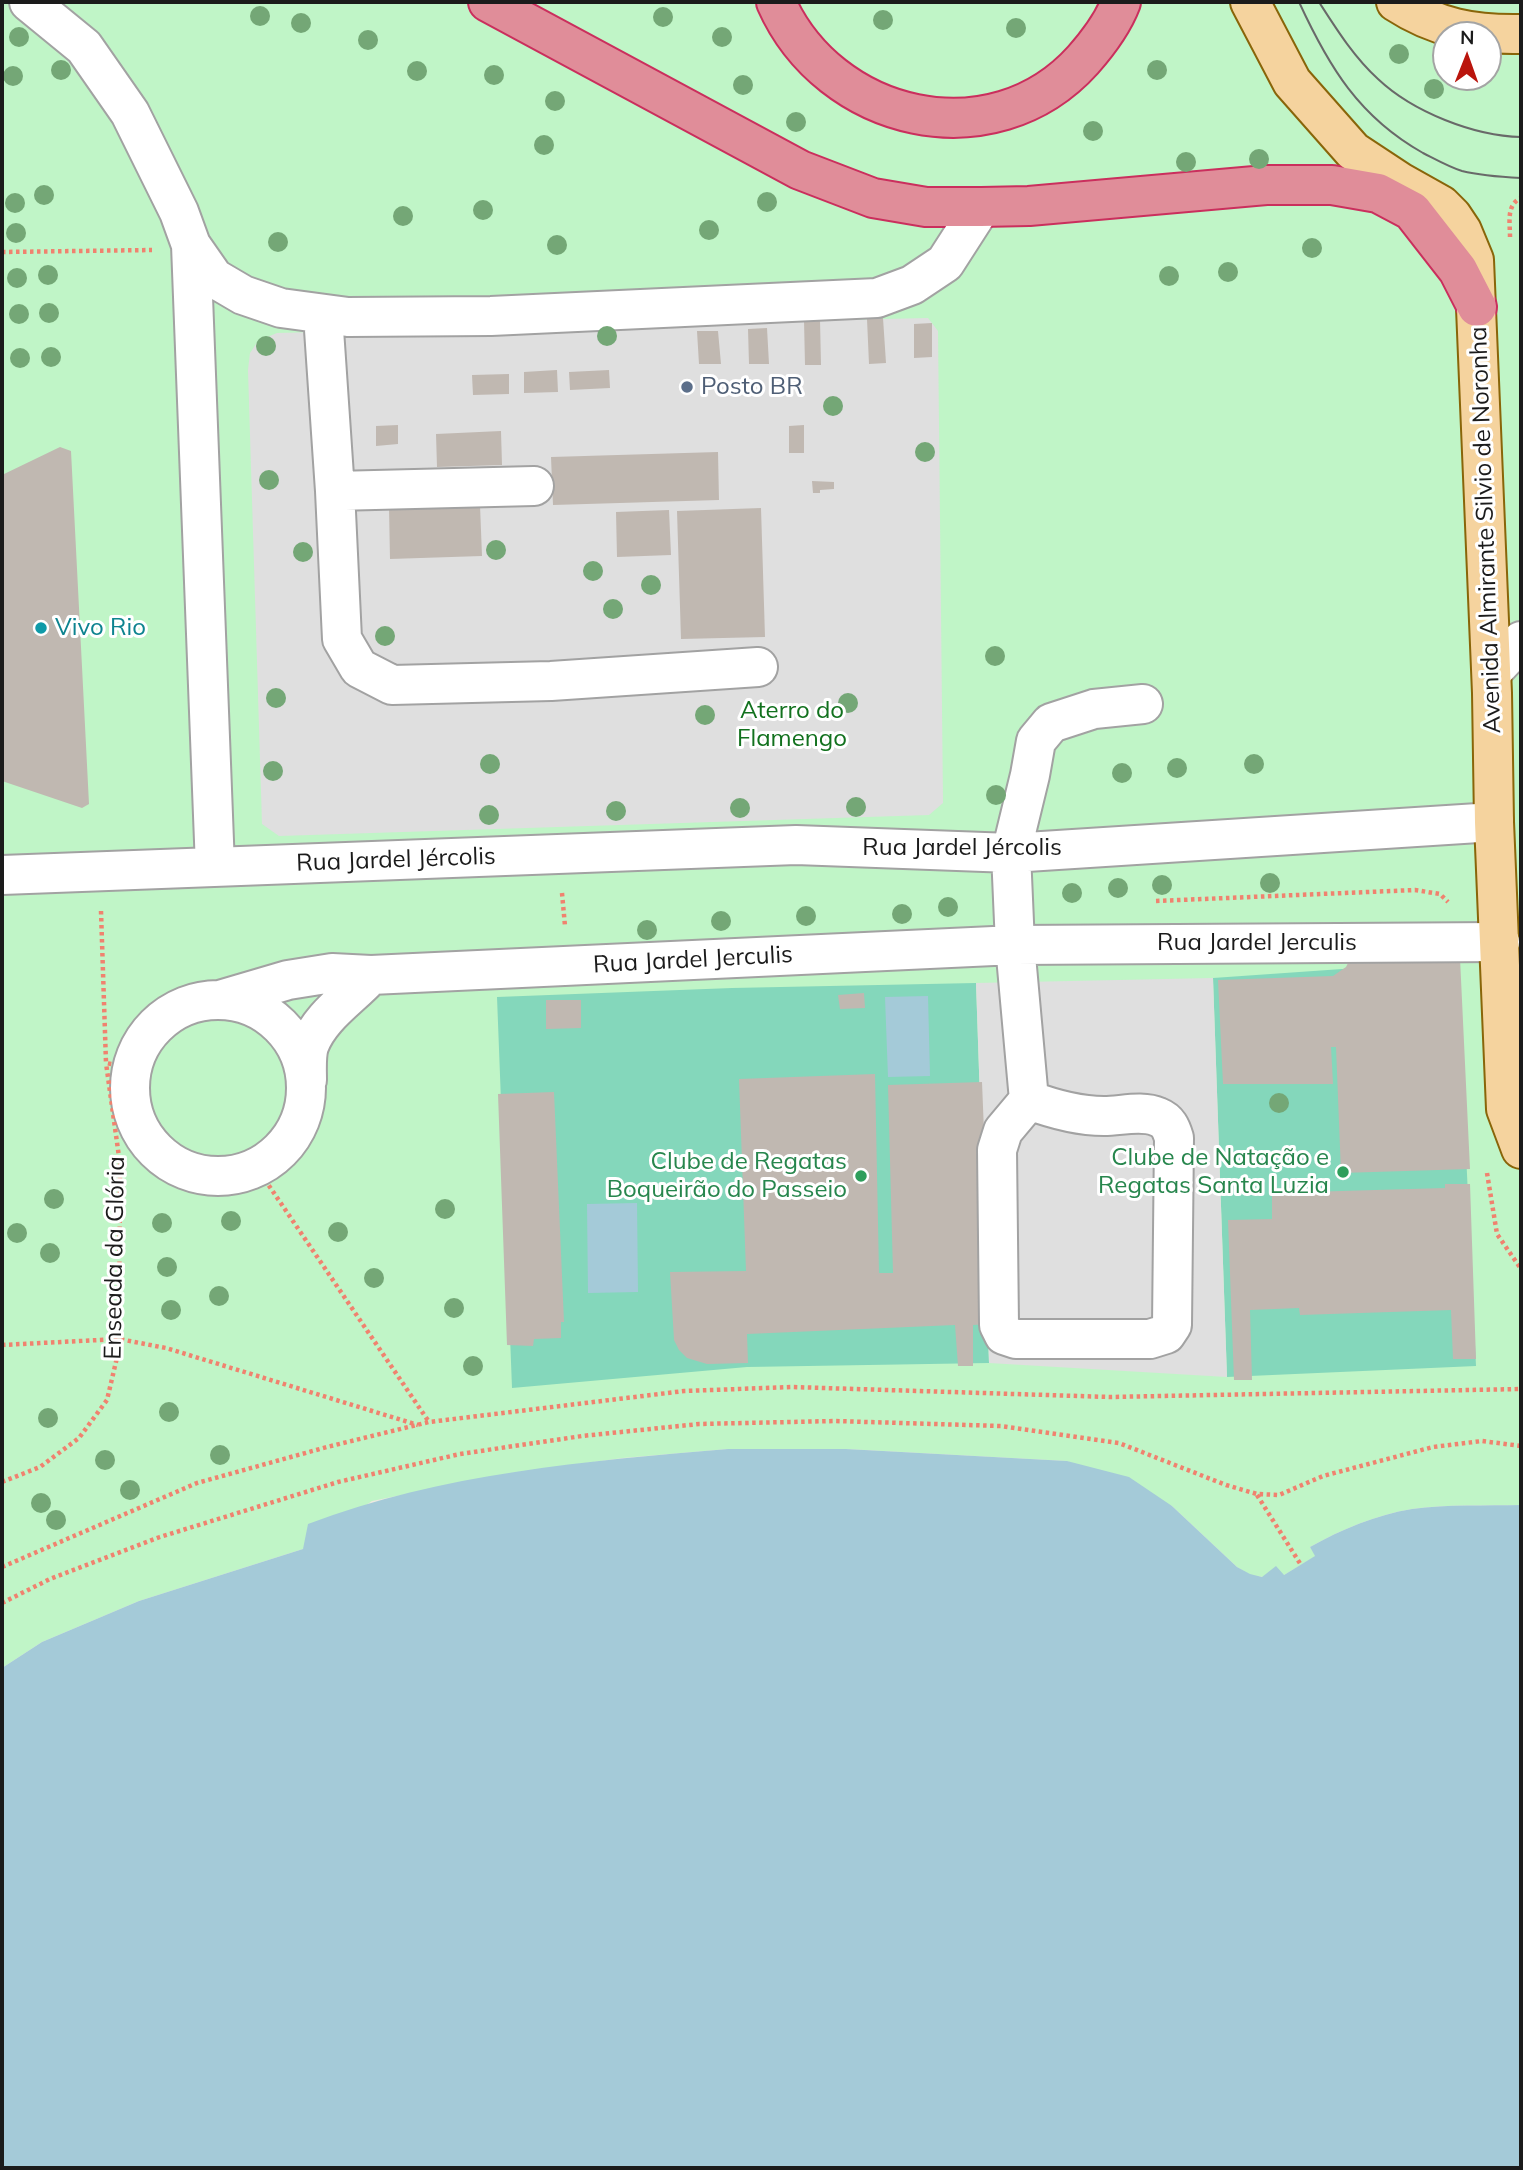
<!DOCTYPE html>
<html>
<head>
<meta charset="utf-8">
<style>
  body { margin:0 }
  #map { position:relative; width:1523px; height:2170px; overflow:hidden; background:#ece9e1; font-family:Mulish,sans-serif }
  canvas { display:block }
  .frame { position:absolute; inset:0; border:4px solid #1b1b1b; pointer-events:none }
  .north { position:absolute; left:1432px; top:21px; width:70px; height:70px; box-sizing:border-box; background:#fff; border:2px solid #a4a4a4; border-radius:50%; rotate:1deg; font-size:19px; font-weight:700; line-height:28px; text-align:center; color:#1b1b1b }
  .north::after { content:''; display:block; margin:auto; width:24px; height:32px; background:#ba150d; clip-path:polygon(50% 0,100% 100%,50% 72%,0 100%) }
</style>
</head>
<body>
<div id="map">
<canvas width="1523" height="2170"></canvas>
<div class="frame"></div>
<div class="north">N</div>
</div>
<script>
const g = document.querySelector('canvas').getContext('2d');
g.lineJoin = 'round';
function paint(path, color) {
  g.fillStyle = color;
  g.fill(path, 'evenodd');
}
function stroke(path, color, width, dash) {
  g.strokeStyle = color;
  g.lineWidth = width;
  g.lineCap = dash ? 'butt' : 'round';
  g.setLineDash(dash || []);
  g.stroke(path);
}
function write(font, color, halo, rows, align = 'center') {
  g.font = font + ' Mulish,sans-serif';
  g.lineWidth = 6;
  g.setLineDash([]);
  g.textBaseline = 'middle';
  g.strokeStyle = halo;
  g.fillStyle = color;
  for (const [text, x, y, turn = 0] of rows) {
    g.save();
    g.translate(x, y);
    g.rotate((+turn || 0) * Math.PI / 180);
    g.textAlign = isNaN(turn) ? turn : align;
    if (halo) g.strokeText(text, 0, 0);
    g.fillText(text, 0, 0);
    g.restore();
  }
}
paint(new Path2D(`
  M 2,2 L 1521,2 L 1521,209 L 1519,211 L 1521,281 L 1521,1505 C 1485,1506 1447,1504 1412,1509 C 1376,1515 1342,1529 1310,1547 L 1316,1556 L 1284,1575 L 1263,1577 L 1250,1575 L 1237,1567 L 1172,1506 L 1067,1461 L 846,1449 L 728,1449 L 623,1458 L 512,1473 L 372,1501 L 303,1549 L 139,1601 L 42,1642 L 2,1668 ZM 1446,35 L 1488,35 L 1488,77 L 1446,77 Z`), '#c0f5c7');
paint(new Path2D(`
  M 1457,961 L 1476,1366 L 1227,1377 L 1213,978 Z
  M 976,983 L 989,1363 L 747,1367 L 512,1388 L 497,997 L 732,988 Z`), '#84d7bb');
paint(new Path2D(`
  M 928,318 L 938,331 L 943,803 L 929,815 L 279,836 L 262,824 L 248,370 L 250,353 L 258,341 L 277,333 Z
  M 1213,978 L 1227,1377 L 989,1363 L 976,983 Z`), '#dfdfdf');
paint(new Path2D(`
  M 928,996 L 930,1076 L 888,1077 L 885,997 Z
  M 637,1203 L 638,1292 L 588,1293 L 587,1204 Z
  M 728,1449 L 846,1449 L 1067,1461 L 1129,1477 L 1172,1506 L 1237,1567 L 1250,1574 L 1262,1577 L 1276,1566 L 1284,1575 L 1315,1556 L 1310,1547 C 1342,1529 1376,1515 1412,1509 C 1447,1504 1485,1506 1521,1505 L 1521,2168 L 2,2168 L 2,1668 L 42,1642 L 139,1601 L 303,1549 L 308,1524 C 441,1473 587,1461 728,1449 Z`), '#a4cad8');
paint(new Path2D(`
  M 883,318 L 886,363 L 869,364 L 867,319 Z
  M 804,320 L 820,320 L 821,365 L 805,365 Z
  M 932,323 L 932,357 L 914,358 L 914,324 Z
  M 767,328 L 769,364 L 749,364 L 748,329 Z
  M 697,331 L 718,331 L 721,364 L 699,364 Z
  M 557,370 L 558,392 L 524,393 L 524,372 Z
  M 609,370 L 610,388 L 570,390 L 569,372 Z
  M 509,374 L 509,394 L 473,395 L 472,375 Z
  M 398,425 L 398,444 L 376,446 L 376,426 Z
  M 804,425 L 804,453 L 789,453 L 789,426 Z
  M 501,431 L 502,465 L 437,467 L 436,434 Z
  M 60,447 L 71,451 L 89,804 L 82,808 L 2,781 L 2,475 Z
  M 718,452 L 719,500 L 553,505 L 551,457 Z
  M 812,481 L 834,482 L 834,489 L 820,490 L 820,493 L 813,493 Z
  M 480,505 L 482,556 L 390,559 L 389,507 Z
  M 761,508 L 765,637 L 681,639 L 677,511 Z
  M 669,510 L 671,555 L 617,557 L 616,512 Z
  M 1460,958 L 1470,1169 L 1341,1173 L 1336,1047 L 1331,1047 L 1333,1084 L 1223,1084 L 1218,980 L 1333,976 L 1346,967 L 1349,961 Z
  M 864,993 L 865,1008 L 840,1009 L 838,995 Z
  M 546,1000 L 581,1000 L 581,1028 L 546,1029 Z
  M 875,1074 L 879,1273 L 893,1273 L 888,1085 L 982,1082 L 990,1281 L 989,1324 L 973,1325 L 973,1366 L 958,1366 L 955,1325 L 747,1334 L 748,1363 L 707,1364 L 687,1358 L 679,1350 L 674,1340 L 670,1272 L 746,1271 L 739,1079 Z
  M 554,1092 L 564,1322 L 561,1322 L 561,1338 L 534,1339 L 533,1346 L 507,1345 L 498,1094 Z
  M 1445,1184 L 1470,1184 L 1476,1359 L 1453,1359 L 1451,1310 L 1300,1315 L 1299,1308 L 1250,1310 L 1252,1380 L 1234,1380 L 1228,1220 L 1272,1219 L 1272,1193 L 1445,1188 Z`), '#c0b8b1');
const minor = new Path2D(`
  M 29,2 L 84,47 L 130,113 L 179,212 L 191,245 L 215,867
  M 191,245 L 214,278 L 243,295 L 281,308 L 348,317 L 491,316 L 877,298 L 912,285 L 945,263 L 981,207
  M 323,315 L 335,491 L 534,486
  M 335,491 L 342,639 L 359,668 L 392,685 L 551,681 L 758,667
  M 1492,672 L 1521,641
  M 2,875 L 796,845 L 1011,853 L 1494,822
  M 371,975 L 1015,945 L 1500,942
  M 220,1000 L 288,980 L 332,973 L 371,975 C 350,998 320,1016 309,1046 C 306,1056 307,1070 307,1080
  M130 1088a88 88 0 1 1 176 0a88 88 0 1 1-176 0Z
  M 1029,1100 C 1053,1109 1077,1116 1104,1116 C 1121,1116 1142,1110 1158,1117 C 1168,1121 1171,1128 1174,1138 L 1172,1325 L 1166,1334 L 1150,1339 L 1016,1339 L 1004,1335 L 999,1325 L 997,1150 L 1003,1131 L 1029,1100 L 1015,945 L 1011,853 L 1030,775 L 1036,741 L 1051,723 L 1094,709 L 1143,704`);
const major = new Path2D(`
  M 1250,2 L 1292,82 L 1353,151 L 1400,182 L 1441,205 L 1452,216 L 1462,231 L 1474,260 L 1492,693 L 1494,822 L 1506,1109 L 1521,1149
  M 1396,2 C 1436,28 1474,35 1521,34`);
const highway = new Path2D(`
  M 488,2 L 800,170 L 873,198 L 926,207 L 981,207 L 1029,206 L 1266,185 L 1332,185 L 1378,193 L 1412,211 L 1458,270 L 1477,307
  M 776,2 C 829,122 992,161 1083,60 C 1098,43 1113,23 1121,2`);
stroke(minor, '#a2a2a2', 42);
stroke(major, '#896509', 42);
stroke(highway, '#ca2f5d', 42);
stroke(new Path2D(`
  M 1510,237 C 1510,222 1506,205 1521,198
  M 2,252 L 152,250
  M 562,893 L 565,926
  M 1156,901 L 1415,890 L 1440,894 L 1448,902
  M 101,911 L 106,1063 L 131,1068
  M 257,1168 L 429,1422
  M 1487,1173 L 1497,1234 L 1521,1269
  M 2,1345 L 119,1339 L 166,1348 L 418,1425
  M 2,1482 L 40,1467 L 79,1438 L 107,1400 L 119,1349 L 120,1164 L 106,1063
  M 1257,1495 L 1301,1565
  M 2,1567 L 197,1483 L 327,1447 L 429,1422 L 684,1391 L 792,1387 L 1110,1397 L 1521,1389
  M 2,1603 L 50,1579 L 160,1537 L 338,1482 L 460,1454 L 582,1436 L 699,1424 L 835,1421 L 1001,1426 L 1119,1443 L 1226,1485 L 1257,1494 L 1279,1495 L 1323,1476 L 1433,1447 L 1482,1441 L 1521,1446`), '#f0826f', 4.5, [3.5, 3.5]);
stroke(minor, '#fff', 38);
stroke(major, '#f5d39e', 38);
stroke(highway, '#e08d99', 38);
stroke(new Path2D(`
  M 1299,2 C 1329,67 1359,117 1423,153 C 1435,159 1449,167 1462,171 C 1482,176 1501,177 1521,178
  M 1319,2 C 1337,30 1354,57 1378,79 C 1413,112 1474,136 1521,137`), '#696969', 2);
g.fillStyle = '#74a776';
for (const [x, y] of [
  [260,16],
  [663,17],
  [883,20],
  [301,23],
  [1016,28],
  [19,37],
  [722,37],
  [368,40],
  [1399,54],
  [61,70],
  [1157,70],
  [417,71],
  [494,75],
  [13,76],
  [743,85],
  [1434,89],
  [555,101],
  [796,122],
  [1093,131],
  [544,145],
  [1259,159],
  [1186,162],
  [44,195],
  [767,202],
  [15,203],
  [483,210],
  [403,216],
  [709,230],
  [16,233],
  [278,242],
  [557,245],
  [1312,248],
  [1228,272],
  [48,275],
  [1169,276],
  [17,278],
  [49,313],
  [19,314],
  [607,336],
  [266,346],
  [51,357],
  [20,358],
  [833,406],
  [925,452],
  [269,480],
  [496,550],
  [303,552],
  [593,571],
  [651,585],
  [613,609],
  [385,636],
  [995,656],
  [276,698],
  [848,703],
  [705,715],
  [490,764],
  [1254,764],
  [1177,768],
  [273,771],
  [1122,773],
  [996,795],
  [856,807],
  [740,808],
  [616,811],
  [489,815],
  [1270,883],
  [1162,885],
  [1118,888],
  [1072,893],
  [948,907],
  [902,914],
  [806,916],
  [721,921],
  [647,930],
  [1279,1103],
  [54,1199],
  [445,1209],
  [231,1221],
  [162,1223],
  [338,1232],
  [17,1233],
  [50,1253],
  [167,1267],
  [374,1278],
  [219,1296],
  [454,1308],
  [171,1310],
  [473,1366],
  [169,1412],
  [48,1418],
  [220,1455],
  [105,1460],
  [130,1490],
  [41,1503],
  [56,1520]
]) {
  g.beginPath();
  g.arc(x, y, 10, 0, 2 * Math.PI);
  g.fill();
}
for (const [x, y, r, color] of [
  [687,387,7,"#5c6f8a"],
  [41,628,7,"#0f9aa8"],
  [1343,1172,7,"#2e9e5b"],
  [861,1176,7,"#2e9e5b"]
]) {
  const dot = new Path2D();
  dot.arc(x, y, r, 0, 2 * Math.PI);
  g.fillStyle = color;
  g.fill(dot);
  stroke(dot, '#fff', 2.5);
}
write('24px', '#4e5e75', '#fff', [
  ["Posto BR",701,387]
], 'left');
write('24px', '#1b1b1b', '#fff', [
  ["Avenida Almirante Silvio de Noronha",1486,530,-92],
  ["Rua Jardel Jércolis",962,848],
  ["Rua Jardel Jércolis",396,860,-2],
  ["Rua Jardel Jerculis",1257,943],
  ["Rua Jardel Jerculis",693,960,-3],
  ["Enseada da Glória",115,1258,-89]
]);
write('24px', '#0d838f', '#fff', [
  ["Vivo Rio",55,628]
], 'left');
write('24px', '#12711e', '#fff', [
  ["Aterro do",792,711],
  ["Flamengo",792,739]
]);
write('24px', '#27864d', '#fff', [
  ["Clube de Natação e",1329,1158],
  ["Regatas Santa Luzia",1329,1186],
  ["Clube de Regatas",847,1162],
  ["Boqueirão do Passeio",847,1190]
], 'right');
</script>
</body>
</html>
